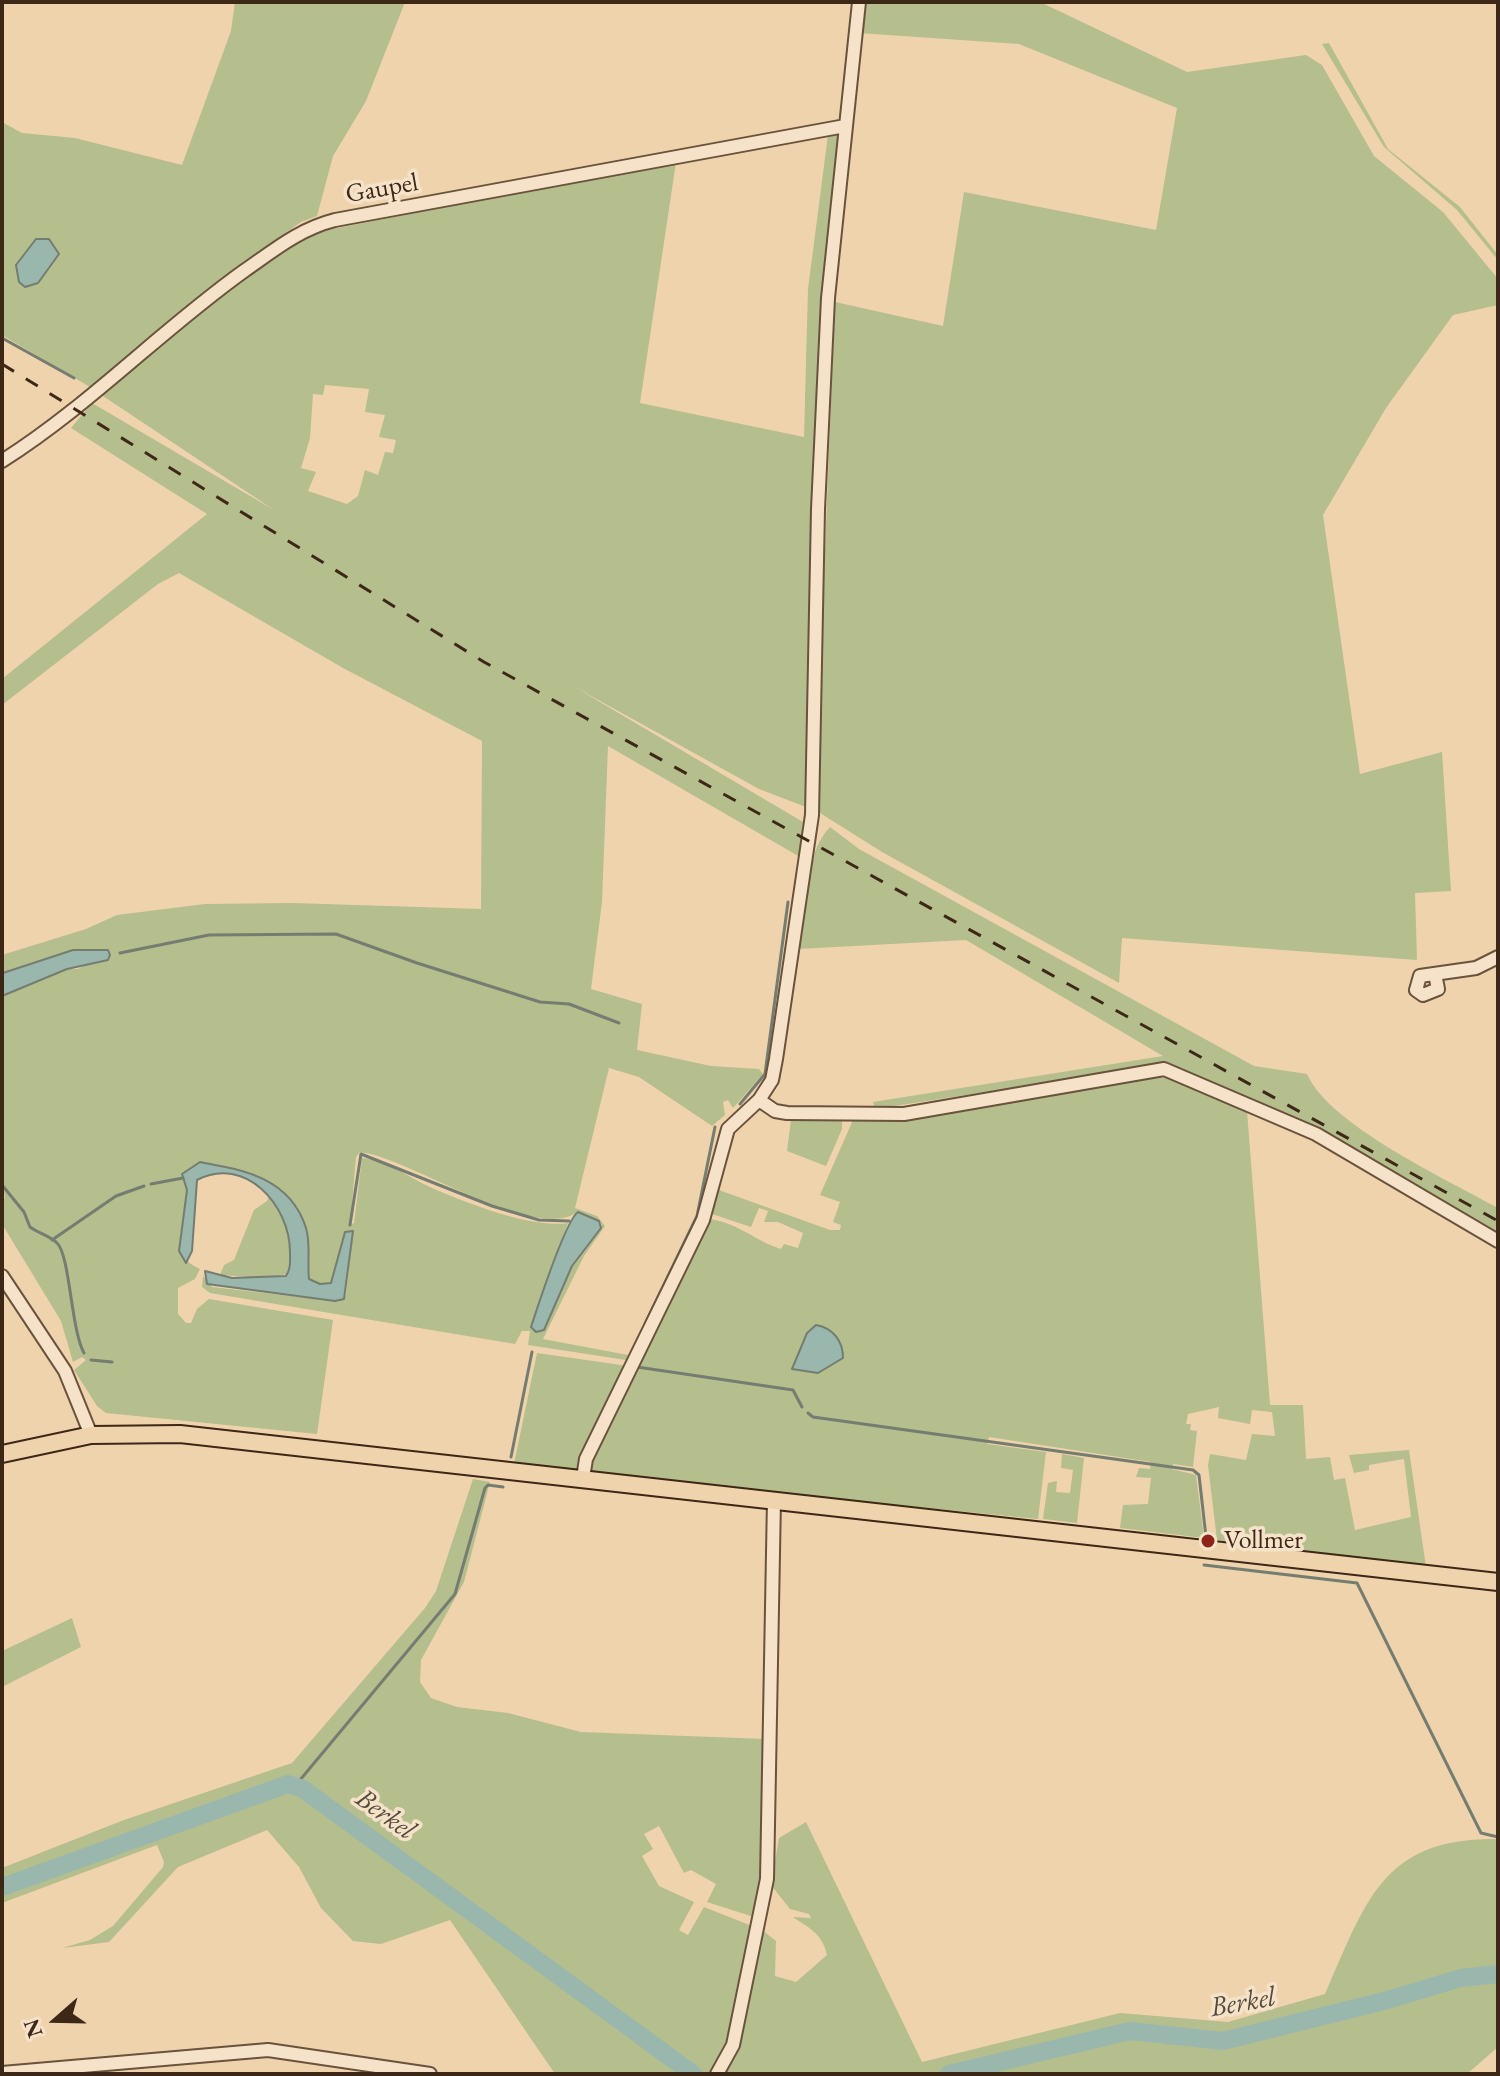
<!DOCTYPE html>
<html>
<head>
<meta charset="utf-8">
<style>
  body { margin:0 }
  #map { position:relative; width:1500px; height:2076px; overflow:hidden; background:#efd3ac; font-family:"EB Garamond",serif }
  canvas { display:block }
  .frame { position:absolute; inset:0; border:4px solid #3d2716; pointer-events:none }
  .north { position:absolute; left:16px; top:1980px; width:80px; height:80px; -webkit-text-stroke:6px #f5e2c9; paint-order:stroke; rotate:250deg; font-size:22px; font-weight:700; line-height:32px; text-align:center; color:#3d2716 }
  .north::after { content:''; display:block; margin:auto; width:28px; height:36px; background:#3d2716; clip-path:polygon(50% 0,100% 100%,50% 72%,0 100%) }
</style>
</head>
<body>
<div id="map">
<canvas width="1500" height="2076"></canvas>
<div class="frame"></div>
<div class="north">N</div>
</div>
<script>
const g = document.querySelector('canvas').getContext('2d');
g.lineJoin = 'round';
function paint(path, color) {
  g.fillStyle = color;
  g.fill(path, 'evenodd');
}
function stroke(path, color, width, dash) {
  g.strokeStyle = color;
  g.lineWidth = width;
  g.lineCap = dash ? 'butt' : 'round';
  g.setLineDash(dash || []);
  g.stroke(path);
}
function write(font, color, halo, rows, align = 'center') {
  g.font = font + ' "EB Garamond",serif';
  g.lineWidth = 7;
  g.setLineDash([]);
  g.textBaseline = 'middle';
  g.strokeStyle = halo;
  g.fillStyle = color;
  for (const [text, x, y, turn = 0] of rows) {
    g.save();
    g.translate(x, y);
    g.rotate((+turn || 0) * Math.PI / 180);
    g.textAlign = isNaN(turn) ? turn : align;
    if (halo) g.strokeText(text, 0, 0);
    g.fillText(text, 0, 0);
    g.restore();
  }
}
paint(new Path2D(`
  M 235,2 L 405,2 L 366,101 L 333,156 L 317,216 L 301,222 L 206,290 L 90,387 L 2,335 L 2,122 L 22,133 L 75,138 L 182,165 L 231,31 Z
  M 863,2 L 1040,2 L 1187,72 L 1306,55 L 1322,65 L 1374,156 L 1443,212 L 1498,279 L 1498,305 L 1453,315 L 1386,408 L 1323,515 L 1360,774 L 1442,752 L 1451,891 L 1415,893 L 1417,960 L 1122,938 L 1119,983 L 882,852 L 820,813 L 820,674 L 835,302 L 943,326 L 964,192 L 1156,230 L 1177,108 L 1019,44 L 859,33 Z
  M 1329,43 L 1388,149 L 1460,207 L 1498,255 L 1498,260 L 1457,210 L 1384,147 L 1322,44 Z
  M 839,133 C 816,357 809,582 806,807 L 759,789 L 573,686 L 803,822 L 800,857 L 608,746 L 602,902 L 591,989 L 642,1004 L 637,1050 L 711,1066 L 759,1069 L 763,1074 L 733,1108 L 728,1100 L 723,1102 L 725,1115 L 712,1126 L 639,1077 L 609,1068 L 575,1208 L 597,1216 L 605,1226 L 584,1256 L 543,1339 L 628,1355 L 626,1360 L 528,1345 L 530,1331 L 522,1331 L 515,1344 L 210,1293 L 202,1287 L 203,1276 L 212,1287 L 335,1301 L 346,1295 L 351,1249 L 345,1232 L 331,1283 L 320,1284 L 309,1279 C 299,1191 284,1177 200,1162 L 183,1178 C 201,1210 156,1249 200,1269 L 195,1279 L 178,1288 L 178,1314 L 186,1323 L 191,1323 L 197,1309 L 209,1299 L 333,1320 L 317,1434 L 106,1413 L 97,1406 L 74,1370 L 86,1360 L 82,1357 L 73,1362 L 61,1321 L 2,1224 L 2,1195 L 5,1199 L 2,1178 L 2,996 L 68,969 L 78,969 L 108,950 L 73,950 L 2,974 L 2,955 L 86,929 L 117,915 L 205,904 L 293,903 L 481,909 L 482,741 L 343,668 L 179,573 L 158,584 L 2,705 L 2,679 L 207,514 L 71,428 L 92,403 L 274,510 L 100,394 L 217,296 L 307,234 L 676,162 L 640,403 L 804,437 L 808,289 L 828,135 ZM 325,385 L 369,389 L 365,412 L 385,415 L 379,437 L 396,440 L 393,453 L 385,452 L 378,475 L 365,470 L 358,496 L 347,504 L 308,491 L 316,472 L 301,468 L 310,438 L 313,394 L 323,395 ZM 360,1152 C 411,1158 532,1243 578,1212 L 602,1224 L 572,1266 L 544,1330 L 531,1327 L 568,1223 C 531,1229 464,1202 430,1187 C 408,1177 387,1160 362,1158 L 354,1223 L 350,1225 L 356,1157 Z
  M 830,827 L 859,849 L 1254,1066 L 1307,1074 C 1329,1125 1448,1180 1498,1208 L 1498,1234 L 1316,1131 L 1166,1064 L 875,1109 L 873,1102 L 1163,1056 L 966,940 L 798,949 C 805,912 803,855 830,827 Z
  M 1148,1076 L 1182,1080 L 1247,1111 L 1270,1405 L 1303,1405 L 1306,1459 L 1330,1457 L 1334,1480 L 1345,1478 L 1355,1530 L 1411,1517 L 1404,1459 L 1369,1465 L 1369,1470 L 1354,1473 L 1349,1455 L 1409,1450 L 1426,1567 L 1217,1540 L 1208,1465 L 1210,1454 L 1246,1460 L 1252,1434 L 1275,1436 L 1272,1412 L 1252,1410 L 1250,1424 L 1218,1418 L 1219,1407 L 1188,1414 L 1186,1424 L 1191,1424 L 1190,1430 L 1197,1431 L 1193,1467 L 1173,1464 L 1172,1469 L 1196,1475 L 1204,1538 L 1120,1528 L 1123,1505 L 1148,1504 L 1151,1478 L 1136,1477 L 1139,1468 L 1150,1469 L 1151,1462 L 989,1437 L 987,1444 L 1046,1452 L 1038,1519 L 586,1474 L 707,1219 C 736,1221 755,1241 781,1249 L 784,1244 L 798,1248 L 803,1233 L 778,1222 L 764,1222 L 768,1211 L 759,1208 L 751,1227 L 709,1213 L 716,1189 L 830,1230 L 840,1230 L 841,1225 L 833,1222 L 840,1202 L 820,1195 L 853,1120 L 896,1120 Z
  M 791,1120 L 842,1120 L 842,1129 L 826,1166 L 787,1151 Z
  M 270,1193 L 289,1228 L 289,1274 L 263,1278 L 220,1275 L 224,1265 L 234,1260 L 254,1210 L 267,1201 Z
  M 537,1353 L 628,1366 L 577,1473 L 514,1464 Z
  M 1062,1454 L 1084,1458 L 1077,1523 L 1043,1519 L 1048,1483 L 1057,1481 L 1056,1492 L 1070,1493 L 1073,1470 L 1061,1468 Z
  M 473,1479 L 490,1482 L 464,1582 L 421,1660 L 420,1682 L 431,1698 L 457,1707 L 508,1713 L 581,1732 L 765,1739 L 762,1876 L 754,1917 L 707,1902 L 716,1884 L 691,1870 L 684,1873 L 659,1826 L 644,1834 L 653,1849 L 642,1856 L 659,1886 L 694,1902 L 679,1930 L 688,1935 L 704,1907 L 752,1926 L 728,2044 L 711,2074 L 700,2074 L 293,1783 L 250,1795 L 2,1884 L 2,1868 L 124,1820 L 292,1763 L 425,1608 L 436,1591 Z
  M 72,1618 L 81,1647 L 2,1687 L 2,1651 Z
  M 288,1785 L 303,1792 L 689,2074 L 555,2074 L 450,1920 L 381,1944 L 353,1941 L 321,1908 L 299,1867 L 267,1830 L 178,1867 L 109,1942 L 62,1948 L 90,1940 L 113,1926 L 163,1867 L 164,1862 L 157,1845 L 2,1903 L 2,1889 Z
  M 806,1822 L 922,2062 L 1120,2013 L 1228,2022 L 1325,1994 C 1366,1902 1382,1837 1498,1839 L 1498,1973 L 1460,1977 L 1232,2036 L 1191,2037 L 1131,2027 L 939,2074 L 723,2074 L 737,2047 L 762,1930 L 776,1941 L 775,1976 L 796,1982 L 827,1955 C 822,1933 809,1928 793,1917 L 811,1918 L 809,1914 L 790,1909 L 771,1885 L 779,1838 Z
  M 1498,1976 L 1498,2047 L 1467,2074 L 961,2074 L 1131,2033 L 1223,2044 L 1386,2004 L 1461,1979 Z`), '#b5be8d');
const water = new Path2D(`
  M 36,239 L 49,239 L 59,254 L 38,283 L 25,287 L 19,282 L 16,265 Z
  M 73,950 L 108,950 L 110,955 L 108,960 L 67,969 L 2,996 L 3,973 Z
  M 200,1162 C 244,1170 290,1178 306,1228 C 311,1244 307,1262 309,1279 L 320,1284 L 331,1283 L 345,1232 L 353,1231 L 344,1299 L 335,1301 L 207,1284 L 205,1271 L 232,1278 L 286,1276 C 291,1269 290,1261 290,1252 C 290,1205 245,1155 197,1180 L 192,1251 L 186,1263 L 179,1251 L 187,1190 L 182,1174 Z
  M 578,1212 L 599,1221 L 601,1228 L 572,1266 L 544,1330 L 536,1332 L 531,1327 C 538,1306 565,1221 578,1212 Z
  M 816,1325 C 833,1328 843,1341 843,1358 L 818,1373 L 792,1369 L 807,1333 Z`);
paint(water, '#9ab7ae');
stroke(water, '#757d71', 2);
stroke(new Path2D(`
  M 2,338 L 74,378
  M 120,953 L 209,935 L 336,934 L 417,963 L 540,1002 L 569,1004 L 619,1023
  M 740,1104 L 765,1074 L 788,902
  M 151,1184 L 183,1178
  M 2,1185 L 24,1212 L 30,1227 C 38,1233 50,1236 57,1243 C 70,1255 71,1330 84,1353
  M 350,1225 L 361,1154 L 492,1206 L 539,1220 L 569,1221
  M 52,1240 L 116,1196 L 144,1186
  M 646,1322 L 697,1216 L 715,1127
  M 91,1360 L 112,1362
  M 637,1367 L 793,1390 L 802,1407
  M 808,1413 L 813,1417 L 1193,1470 L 1199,1475 L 1206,1537
  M 511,1457 L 532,1352
  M 1204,1565 L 1357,1583 L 1481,1833 L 1498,1837
  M 295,1786 L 455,1594 L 485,1488 L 488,1485 L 503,1487`), '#757d71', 3);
stroke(new Path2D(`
  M 2,1887 L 288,1784 L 303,1789 L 693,2074
  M 949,2074 L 1130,2031 L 1223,2041 L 1384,2001 L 1461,1978 L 1498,1974`), '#9ab7ae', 18);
const minor = new Path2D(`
  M 2,461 C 89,406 160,331 244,271 C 273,251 299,229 335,220 L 845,126
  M 1435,974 L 1438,989 L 1423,995 L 1416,990 L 1420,976 L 1476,968 L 1498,957
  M 759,1100 L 775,1111 L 787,1113 L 904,1114 L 1164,1069 L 1316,1134 L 1498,1241
  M 2,1276 L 65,1371 L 91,1435
  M 583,1478 L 586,1459 L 703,1220 L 728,1129 L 759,1100 L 772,1080 L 776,1059 L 812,815 L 818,509 L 828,298 L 859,2
  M 2,2073 L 268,2050 L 430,2074
  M 717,2074 L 733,2045 L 767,1879 L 774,1499`);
const major = new Path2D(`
  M 2,1454 L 91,1435 L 180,1434 L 1498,1582`);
stroke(minor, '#6a523c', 16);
stroke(major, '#3d2716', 20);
stroke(minor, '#f5e2c9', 12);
stroke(major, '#efd3ac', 16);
stroke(new Path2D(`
  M 2,364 L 484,662 L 1498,1221`), '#3d2716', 3, [14, 14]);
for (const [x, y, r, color] of [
  [1208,1541,8,"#8f2418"]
]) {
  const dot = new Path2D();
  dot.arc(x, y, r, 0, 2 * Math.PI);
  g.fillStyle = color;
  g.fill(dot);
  stroke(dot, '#f5e2c9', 3);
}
write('26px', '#3d2716', '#f5e2c9', [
  ["Gaupel",382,189,-10]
]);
write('26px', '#3d2716', '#f5e2c9', [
  ["Vollmer",1224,1541]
], 'left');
write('italic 28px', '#544b3c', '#f5e2c9', [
  ["Berkel",385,1815,36],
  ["Berkel",1243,2003,-10]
]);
</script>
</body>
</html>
